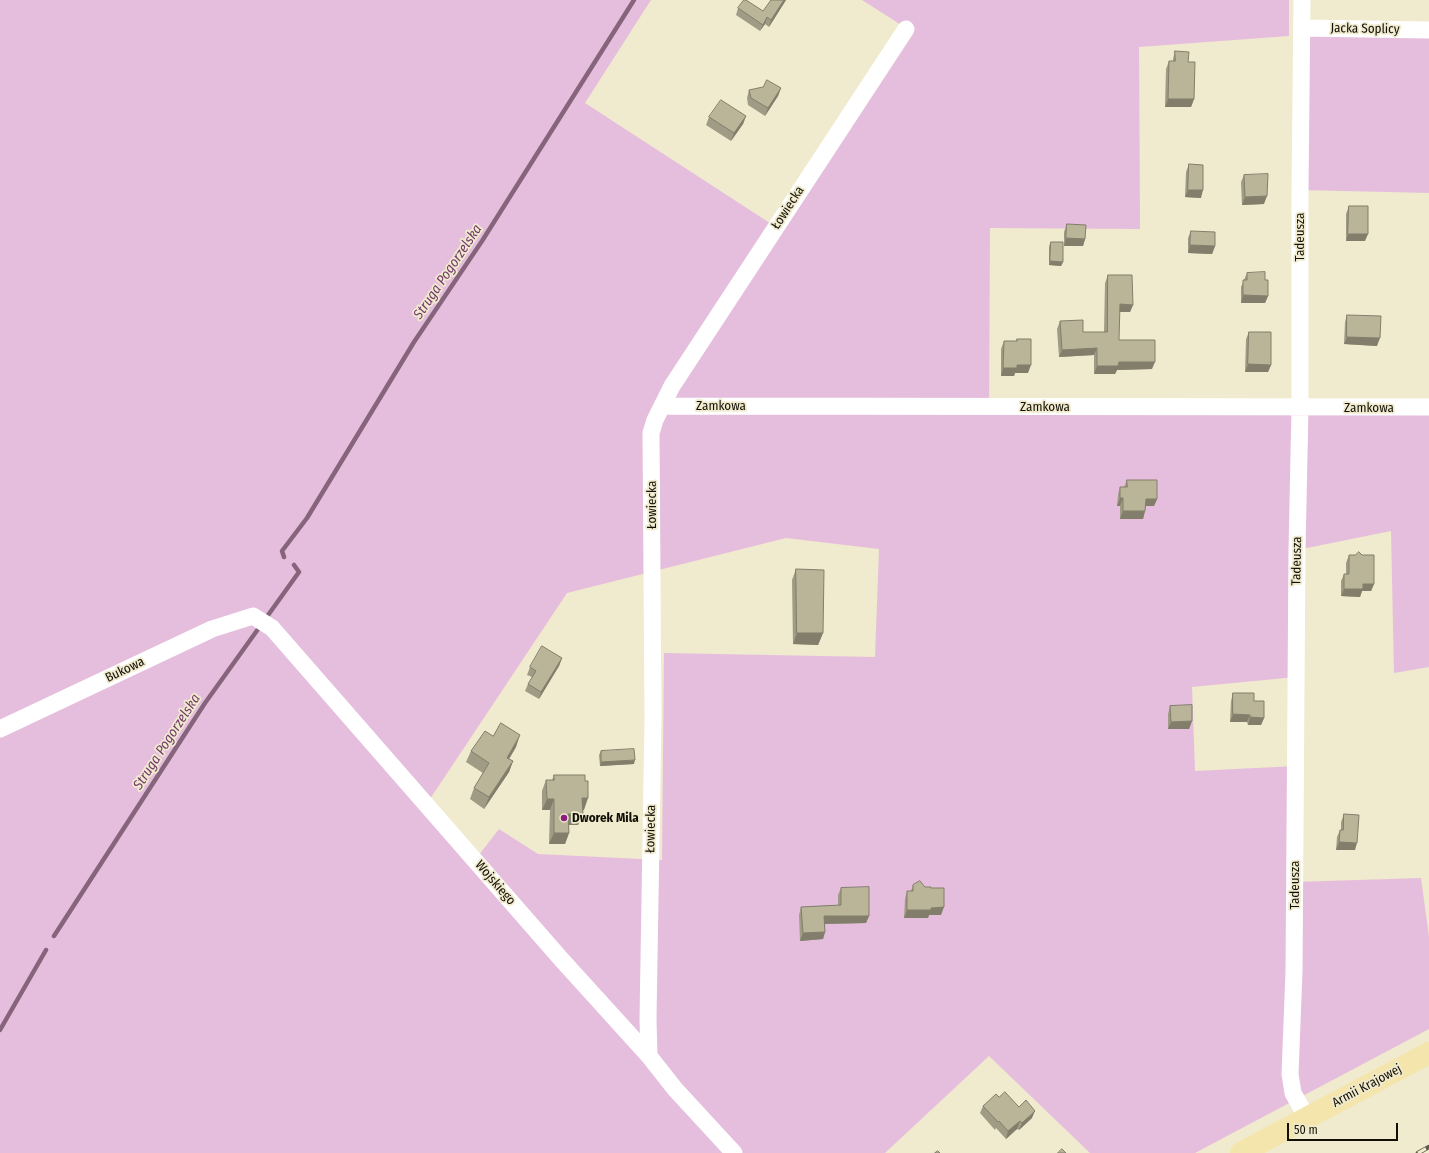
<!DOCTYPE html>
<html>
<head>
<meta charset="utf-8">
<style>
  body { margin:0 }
  #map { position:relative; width:1429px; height:1153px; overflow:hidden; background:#f0eace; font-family:"Fira Sans Condensed",sans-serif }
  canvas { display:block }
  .scale { position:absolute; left:1287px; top:1123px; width:111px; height:18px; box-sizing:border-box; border:2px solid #121006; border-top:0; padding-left:5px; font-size:12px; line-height:14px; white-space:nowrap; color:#121006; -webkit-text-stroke:3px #f0eace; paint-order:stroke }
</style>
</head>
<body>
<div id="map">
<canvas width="1429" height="1153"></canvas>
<div class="scale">50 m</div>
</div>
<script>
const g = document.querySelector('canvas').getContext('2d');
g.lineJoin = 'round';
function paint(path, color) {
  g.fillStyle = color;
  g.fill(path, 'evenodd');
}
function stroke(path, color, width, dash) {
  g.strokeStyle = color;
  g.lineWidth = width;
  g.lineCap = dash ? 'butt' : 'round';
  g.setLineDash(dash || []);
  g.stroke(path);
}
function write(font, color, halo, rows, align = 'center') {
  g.font = font + ' "Fira Sans Condensed",sans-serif';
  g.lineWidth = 3.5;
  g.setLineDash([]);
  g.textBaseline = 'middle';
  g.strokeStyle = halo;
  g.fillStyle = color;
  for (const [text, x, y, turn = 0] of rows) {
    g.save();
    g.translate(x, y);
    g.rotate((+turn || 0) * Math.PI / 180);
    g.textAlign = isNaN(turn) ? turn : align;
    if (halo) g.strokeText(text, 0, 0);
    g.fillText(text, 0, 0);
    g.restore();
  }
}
paint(new Path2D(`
  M 0,0 L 651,0 L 585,103 L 776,227 L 906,28 L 862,0 L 1289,0 L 1289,36 L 1139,47 L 1140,229 L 990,228 L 989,406 L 1429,407 L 1429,667 L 1394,673 L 1391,531 L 1297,550 L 1296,677 L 1192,687 L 1195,771 L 1296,766 L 1295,882 L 1421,878 L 1429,937 L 1429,1029 L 1195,1153 L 1090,1153 L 989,1056 L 885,1153 L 0,1153 ZM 786,538 L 879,549 L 875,657 L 664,653 L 662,860 L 538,854 L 499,829 L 475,860 L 426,805 L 567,593 Z
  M 1302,28 L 1429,31 L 1429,193 L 1300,190 Z`), '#e5bedd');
stroke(new Path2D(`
  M 284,557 L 282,551 L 307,518 L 414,342 L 482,241 L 634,0
  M 54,936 L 205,703 L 299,572 L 294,565
  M 0,1030 L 46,950`), '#86657c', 4.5);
stroke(new Path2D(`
  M 1302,0 L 1300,190 L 1300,408 L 1297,550 L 1294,972 L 1290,1074 L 1293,1093 L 1307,1118
  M 1302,28 L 1429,30
  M 662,406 L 1429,407
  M 0,729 L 212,629 L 253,616 L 272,628 L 561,959 L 649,1056 L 675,1089 L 734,1153
  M 649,1056 L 648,1019 L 653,719 L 651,433 L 655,420 L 672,386 L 906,29`), '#fff', 17);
stroke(new Path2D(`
  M 1241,1153 L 1429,1053`), '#f3e5ac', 22);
const rail = new Path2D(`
  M 1418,1153 L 1429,1147`);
stroke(rail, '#5f5b4b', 4.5);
stroke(rail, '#f0eace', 3, [9]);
paint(new Path2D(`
  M 786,0 L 769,27 L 765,24 L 760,31 L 736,15 L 738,8 L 763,11 Z
  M 1175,51 L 1188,62 L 1194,99 L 1191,107 L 1165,107 L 1166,69 L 1169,61 L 1173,61 L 1173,59 Z
  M 781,88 L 778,96 L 765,116 L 748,105 L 747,98 L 749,90 Z
  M 746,116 L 743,124 L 731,141 L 706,125 L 709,117 Z
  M 1189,164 L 1201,198 L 1185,197 L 1186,172 Z
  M 1244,175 L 1264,204 L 1242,205 L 1241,182 Z
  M 1349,206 L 1365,241 L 1346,241 L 1346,214 Z
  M 1067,224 L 1085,239 L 1083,246 L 1064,246 L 1064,232 Z
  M 1191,231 L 1215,246 L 1212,254 L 1188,253 L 1188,238 Z
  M 1051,242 L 1063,262 L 1061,266 L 1049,265 L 1049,246 Z
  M 1247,273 L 1265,280 L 1268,296 L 1265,303 L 1241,303 L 1241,287 Z
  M 1108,275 L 1133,305 L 1130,312 L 1119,312 L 1119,340 L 1152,369 L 1117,370 L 1115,374 L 1094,374 L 1094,355 L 1059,357 L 1057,329 L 1060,321 L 1083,332 L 1104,332 L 1105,283 Z
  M 1347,315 L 1377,346 L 1344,344 L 1345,322 Z
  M 1249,332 L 1271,365 L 1268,372 L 1245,372 L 1246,339 Z
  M 1017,339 L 1028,373 L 1015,373 L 1014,376 L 1001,376 L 1001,349 L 1004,341 L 1016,341 Z
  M 1127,480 L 1157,499 L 1154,506 L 1145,506 L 1145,511 L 1143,519 L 1120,519 L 1120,506 L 1117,506 L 1118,495 L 1120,487 L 1124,487 Z
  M 1349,555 L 1374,584 L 1371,591 L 1362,591 L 1360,597 L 1341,596 L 1341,581 L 1344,574 L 1346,574 L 1346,563 Z
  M 796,569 L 823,633 L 818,645 L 793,644 L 792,580 Z
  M 562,658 L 559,666 L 539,699 L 525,691 L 528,684 L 532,677 L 527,675 L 530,667 Z
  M 1233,693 L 1254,701 L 1264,718 L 1261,725 L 1248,725 L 1247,722 L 1230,722 L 1231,701 Z
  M 1170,706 L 1192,721 L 1189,729 L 1168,729 L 1168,714 Z
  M 493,736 L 516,747 L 509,759 L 513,761 L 509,772 L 484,809 L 470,799 L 474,788 L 483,773 L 466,762 L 471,751 Z
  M 601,751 L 634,764 L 600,766 L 599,755 Z
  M 554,775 L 584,810 L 582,810 L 578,825 L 569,825 L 569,833 L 565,844 L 549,844 L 550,810 L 542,810 L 542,791 L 546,780 L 552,780 Z
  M 1344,814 L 1355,850 L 1336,850 L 1337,837 L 1340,830 L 1341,830 L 1341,822 Z
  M 913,885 L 931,888 L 941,915 L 929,915 L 928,918 L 904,918 L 905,899 L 907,891 L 911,891 Z
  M 841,888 L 869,916 L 866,923 L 825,924 L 825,932 L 823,939 L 800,941 L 799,915 L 801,907 L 838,905 L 838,895 Z
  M 999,1097 L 1019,1107 L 1032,1118 L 1019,1130 L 1017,1129 L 1006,1139 L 996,1128 L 995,1130 L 980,1113 L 983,1106 Z`), '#a09b84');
paint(new Path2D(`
  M 784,0 L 786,0 L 769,27 L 771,20 Z
  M 767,17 L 765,24 L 760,31 Z
  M 781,88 L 778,96 L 765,116 L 768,108 Z
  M 1168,99 L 1194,99 L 1191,107 L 1165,107 Z
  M 746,116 L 743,124 L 731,141 L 734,133 Z
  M 1188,190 L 1203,190 L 1201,198 L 1185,197 Z
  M 1267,196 L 1264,204 L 1242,205 L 1245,197 Z
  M 1348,234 L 1368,234 L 1365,241 L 1346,241 Z
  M 1066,238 L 1085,239 L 1083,246 L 1064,246 Z
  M 1190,245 L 1215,246 L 1212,254 L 1188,253 Z
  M 1050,261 L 1063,262 L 1061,266 L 1049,265 Z
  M 1243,295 L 1268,296 L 1265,303 L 1241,303 Z
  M 1120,304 L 1133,305 L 1130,312 L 1117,312 Z
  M 1347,337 L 1380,338 L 1377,346 L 1344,344 Z
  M 1097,348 L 1094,355 L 1059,357 L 1062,350 Z
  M 1119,362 L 1155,362 L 1152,369 L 1117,370 L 1115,374 L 1094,374 L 1097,366 Z
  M 1248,364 L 1271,365 L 1268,372 L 1245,372 Z
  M 1017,365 L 1031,365 L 1028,373 L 1015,373 L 1014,376 L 1001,376 L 1003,368 Z
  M 1120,498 L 1123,498 L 1120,506 L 1117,506 Z
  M 1146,499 L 1157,499 L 1154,506 L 1143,506 Z
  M 1123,511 L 1145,511 L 1143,519 L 1120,519 Z
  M 1363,584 L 1374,584 L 1371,591 L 1362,591 L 1360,597 L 1341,596 L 1344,589 Z
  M 797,633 L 823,633 L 818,645 L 793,644 Z
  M 562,658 L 559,666 L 539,699 L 541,692 Z
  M 1233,714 L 1250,715 L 1247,722 L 1230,722 Z
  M 1250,717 L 1264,718 L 1261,725 L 1248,725 Z
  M 1192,721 L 1189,729 L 1168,729 L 1171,722 Z
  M 520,735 L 516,747 L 503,769 L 507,758 Z
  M 635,760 L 634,764 L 600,766 L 601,762 Z
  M 513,761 L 509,772 L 484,809 L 489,797 Z
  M 582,798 L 588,798 L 584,810 L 578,810 Z
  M 547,799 L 554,799 L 550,810 L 542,810 Z
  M 568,814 L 583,814 L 578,825 L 564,825 Z
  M 554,833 L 569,833 L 565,844 L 549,844 Z
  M 1339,842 L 1357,843 L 1355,850 L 1336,850 Z
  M 944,907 L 941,915 L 929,915 L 928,918 L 904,918 L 907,910 L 931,908 Z
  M 824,916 L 869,916 L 866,923 L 822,924 Z
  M 825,932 L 823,939 L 800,941 L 803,933 Z
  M 1035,1111 L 1032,1118 L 1019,1130 L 1022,1123 Z
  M 1020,1121 L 1017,1129 L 1006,1139 L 1008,1131 Z`), '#827e6b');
const building = new Path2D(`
  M 744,0 L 746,0 L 763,11 L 771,0 L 784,0 L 771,20 L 767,17 L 763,25 L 738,8 Z
  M 1175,51 L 1189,52 L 1188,62 L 1195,62 L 1194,99 L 1168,99 L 1169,61 L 1175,61 Z
  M 767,80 L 781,88 L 768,108 L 751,98 L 749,90 L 763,87 Z
  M 721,100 L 746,116 L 734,133 L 709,117 Z
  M 1189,164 L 1203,165 L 1203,190 L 1188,190 Z
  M 1268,174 L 1267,196 L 1245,197 L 1244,175 Z
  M 1349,206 L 1368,206 L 1368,234 L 1348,234 Z
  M 1067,224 L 1086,225 L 1085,239 L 1066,238 Z
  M 1191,231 L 1215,232 L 1215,246 L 1190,245 Z
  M 1051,242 L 1063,242 L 1063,262 L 1050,261 Z
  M 1265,272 L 1265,280 L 1268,280 L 1268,296 L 1243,295 L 1243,280 L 1247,280 L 1247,273 Z
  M 1108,275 L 1132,275 L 1133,305 L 1120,304 L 1119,340 L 1155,340 L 1155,362 L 1119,362 L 1118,366 L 1097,366 L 1097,348 L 1062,350 L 1060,321 L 1083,320 L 1083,332 L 1107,332 Z
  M 1347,315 L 1381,316 L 1380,338 L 1347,337 Z
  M 1249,332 L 1271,332 L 1271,365 L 1248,364 Z
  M 1017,339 L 1031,339 L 1031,365 L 1017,365 L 1017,368 L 1003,368 L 1004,341 L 1017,341 Z
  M 1127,480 L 1157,480 L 1157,499 L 1146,499 L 1145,511 L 1123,511 L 1123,498 L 1120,498 L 1120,487 L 1127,487 Z
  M 1359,552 L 1362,555 L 1374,555 L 1374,584 L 1363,584 L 1363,589 L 1344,589 L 1344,574 L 1349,574 L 1349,555 L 1355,555 Z
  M 796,569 L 824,570 L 823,633 L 797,633 Z
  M 542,646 L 562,658 L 541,692 L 528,684 L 536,671 L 530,667 Z
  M 1233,693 L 1254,693 L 1254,701 L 1264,701 L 1264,718 L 1250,717 L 1250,715 L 1233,714 Z
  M 1192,705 L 1192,721 L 1171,722 L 1170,706 Z
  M 501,723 L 520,735 L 507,758 L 513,761 L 489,797 L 474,788 L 489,763 L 471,751 L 485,731 L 493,736 Z
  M 634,749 L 635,760 L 601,762 L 601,751 Z
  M 554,775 L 585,775 L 585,781 L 588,781 L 588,798 L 582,798 L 583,814 L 568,814 L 569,833 L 554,833 L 554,799 L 547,799 L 546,780 L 554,780 Z
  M 1344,814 L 1359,815 L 1357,843 L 1339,842 L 1340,830 L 1343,830 Z
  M 920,881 L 925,887 L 931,887 L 931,888 L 944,888 L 944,907 L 931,908 L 931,910 L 907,910 L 907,891 L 913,891 L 913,885 Z
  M 869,887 L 869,916 L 824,916 L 825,932 L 803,933 L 801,907 L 841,905 L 841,888 Z
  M 1005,1092 L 1019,1107 L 1026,1100 L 1035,1111 L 1022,1123 L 1020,1121 L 1008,1131 L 999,1121 L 998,1122 L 983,1106 L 996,1094 L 999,1097 Z
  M 1062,1149 L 1066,1153 L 1058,1153 Z
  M 938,1151 L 940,1153 L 935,1153 Z`);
paint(building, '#bab499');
stroke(building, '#827e6b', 1);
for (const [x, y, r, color] of [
  [564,818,4,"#8c1d7f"]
]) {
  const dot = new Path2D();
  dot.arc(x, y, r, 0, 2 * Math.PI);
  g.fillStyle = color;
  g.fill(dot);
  stroke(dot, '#f0eace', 1.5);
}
write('13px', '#121006', '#f0eace', [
  ["Jacka Soplicy",1365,29,1],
  ["Łowiecka",788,208,-57],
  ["Tadeusza",1300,237,-90],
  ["Zamkowa",721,406],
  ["Zamkowa",1045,407],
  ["Zamkowa",1369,408],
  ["Łowiecka",652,505,-90],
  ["Tadeusza",1297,561,-89],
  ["Bukowa",125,670,-26],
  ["Łowiecka",651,829,-89],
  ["Wojskiego",495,883,49],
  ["Tadeusza",1295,885,-90],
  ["Armii Krajowej",1367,1086,-28]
]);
write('bold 13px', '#121006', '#f0eace', [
  ["Dworek Mila",572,818]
], 'left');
write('italic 14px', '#743a6b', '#f0eace', [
  ["Struga Pogorzelska",448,272,-56],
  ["Struga Pogorzelska",167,742,-57]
]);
</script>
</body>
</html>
